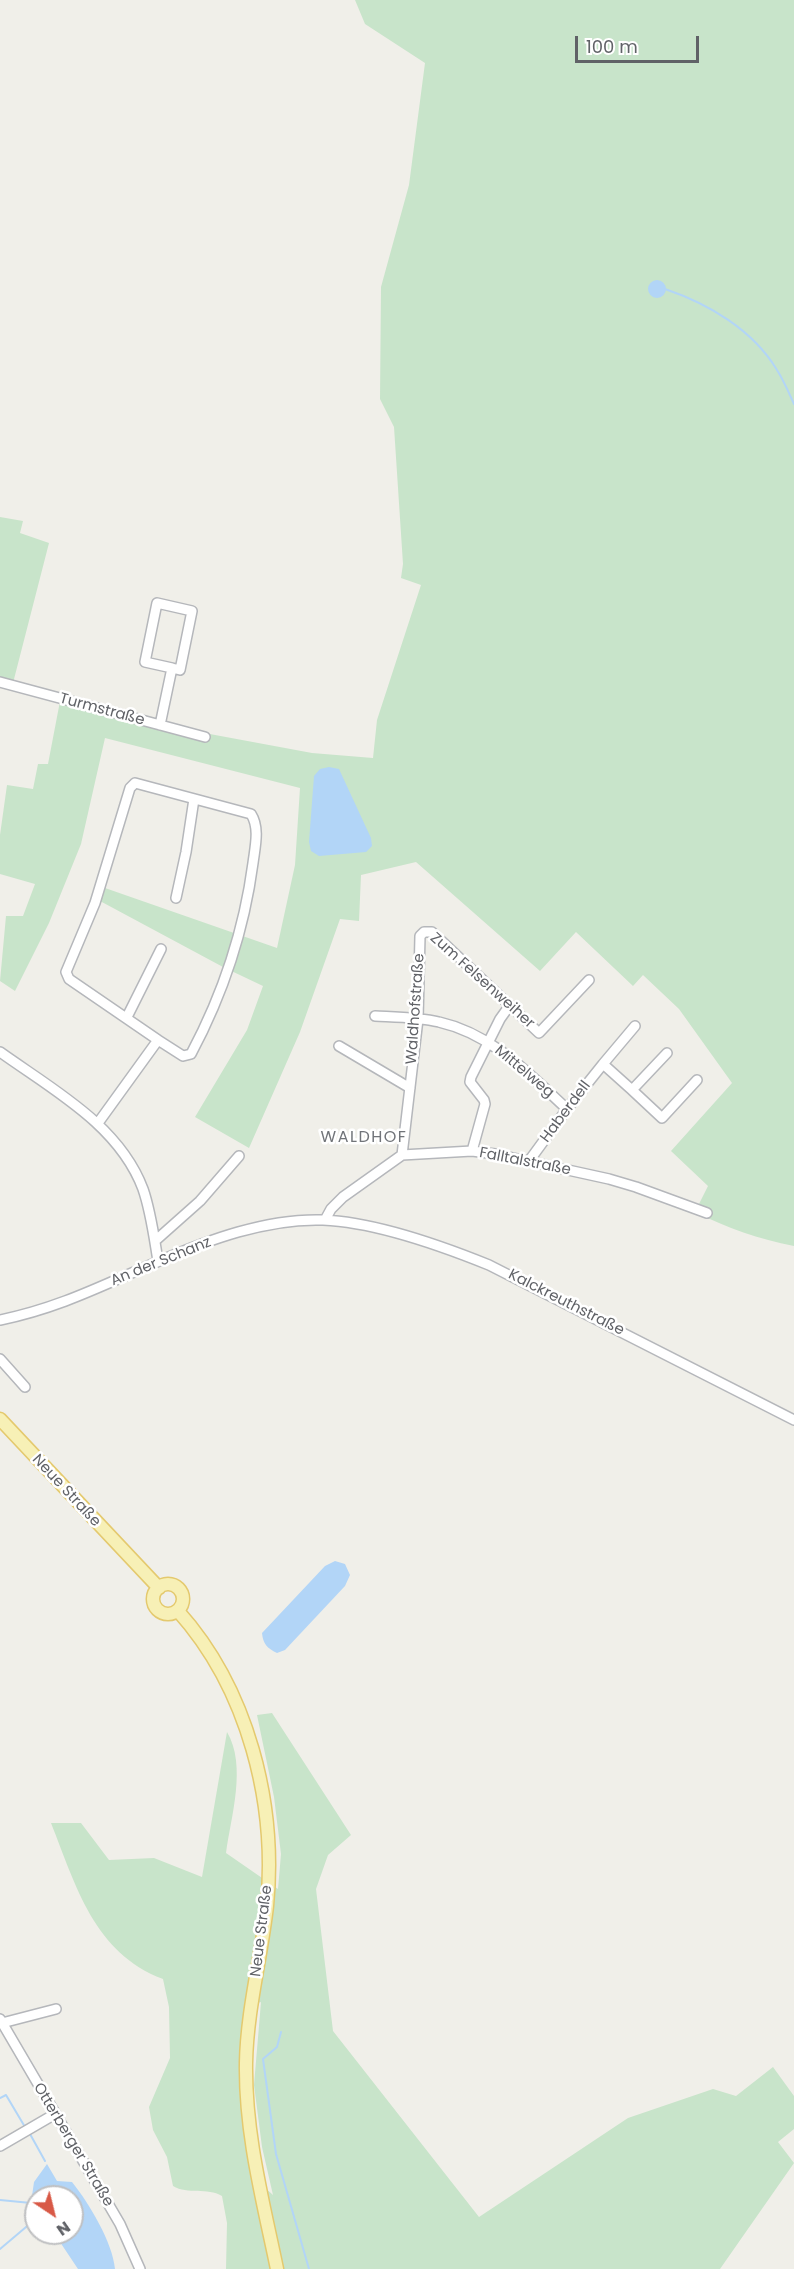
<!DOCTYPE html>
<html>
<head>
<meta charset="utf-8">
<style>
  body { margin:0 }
  #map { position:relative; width:794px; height:2269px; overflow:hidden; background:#f0efe9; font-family:Poppins,sans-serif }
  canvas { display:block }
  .north { position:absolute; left:24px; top:2185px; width:60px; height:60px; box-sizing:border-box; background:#fff; border:2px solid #bfc0c2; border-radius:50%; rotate:145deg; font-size:16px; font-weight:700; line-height:24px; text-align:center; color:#606267 }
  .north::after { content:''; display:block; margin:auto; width:21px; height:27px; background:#d85946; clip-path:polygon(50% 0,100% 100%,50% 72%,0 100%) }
  .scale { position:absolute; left:575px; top:36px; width:124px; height:27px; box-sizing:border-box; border:3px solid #606267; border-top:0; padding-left:8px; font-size:18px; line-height:21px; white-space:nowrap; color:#606267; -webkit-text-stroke:4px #fff; paint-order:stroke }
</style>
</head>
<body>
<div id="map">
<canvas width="794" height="2269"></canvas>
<div class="north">N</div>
<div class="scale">100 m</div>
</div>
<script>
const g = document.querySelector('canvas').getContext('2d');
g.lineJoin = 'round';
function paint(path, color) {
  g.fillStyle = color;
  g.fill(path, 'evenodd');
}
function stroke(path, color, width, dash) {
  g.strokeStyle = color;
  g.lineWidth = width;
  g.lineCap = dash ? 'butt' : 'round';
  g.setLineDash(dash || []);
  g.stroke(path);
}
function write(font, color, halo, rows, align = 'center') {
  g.font = font + ' Poppins,sans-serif';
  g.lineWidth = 5;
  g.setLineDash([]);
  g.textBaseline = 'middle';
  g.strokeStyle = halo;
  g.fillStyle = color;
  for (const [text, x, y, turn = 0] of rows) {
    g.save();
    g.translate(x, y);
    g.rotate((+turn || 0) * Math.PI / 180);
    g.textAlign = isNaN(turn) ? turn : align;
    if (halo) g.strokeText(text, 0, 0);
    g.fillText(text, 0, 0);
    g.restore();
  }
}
paint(new Path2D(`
  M 355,0 L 794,0 L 794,1246 C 759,1239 727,1228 695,1212 L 708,1186 L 671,1151 L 732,1083 L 679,1009 L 643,975 L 633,986 L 576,932 L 540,971 L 416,862 L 361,875 L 359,921 L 340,919 L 300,1032 L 249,1148 L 195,1117 L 247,1030 L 263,986 L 223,967 L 100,901 L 105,888 L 277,948 L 295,865 L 300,788 L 105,738 L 81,844 L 49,923 L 15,991 L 0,981 L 6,916 L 23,916 L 35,884 L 0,874 L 0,835 L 7,785 L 33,789 L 38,764 L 48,764 L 61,696 L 199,732 L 312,753 L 373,758 L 377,720 L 421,585 L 401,578 L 403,564 L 394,427 L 380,399 L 381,287 L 409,185 L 425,63 L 365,24 Z
  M 0,517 L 23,521 L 20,533 L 49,543 L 13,683 L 0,679 Z
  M 272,1713 L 351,1835 L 328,1855 L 316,1889 L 333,2031 L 479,2217 L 628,2118 L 713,2089 L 736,2096 L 773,2067 L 794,2096 L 794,2129 L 778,2142 L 794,2163 L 720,2269 L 226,2269 L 227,2223 L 222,2196 C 207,2187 188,2195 173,2186 L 167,2157 L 153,2130 L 149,2107 L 170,2058 L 169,2007 L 163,1979 C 94,1953 76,1886 51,1823 L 81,1823 L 109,1860 L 154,1858 L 202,1877 L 227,1732 C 247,1766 231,1816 226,1853 L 278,1889 L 281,1854 L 274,1797 L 257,1715 ZM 261,2002 L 254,2085 L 262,2147 L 273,2195 L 253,2177 L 248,2006 Z`), '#c8e4ca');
paint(new Path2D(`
  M648 289a9 9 0 1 1 18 0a9 9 0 1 1-18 0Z
  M 329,767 L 339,769 L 371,838 L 372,846 L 366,852 L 319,856 L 311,851 L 309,842 L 314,776 L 320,769 Z
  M 335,1561 L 345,1564 L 350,1575 L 345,1586 L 285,1650 L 277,1653 C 267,1648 263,1644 262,1633 L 325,1566 Z
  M 47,2164 L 57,2181 L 72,2182 C 89,2203 113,2243 115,2269 L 78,2269 L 54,2233 L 72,2233 L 72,2197 L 36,2197 L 36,2215 L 30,2210 L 34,2182 Z`), '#b2d5f7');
stroke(new Path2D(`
  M 665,289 C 709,304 753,330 777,370 C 784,381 789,393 794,404
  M 281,2032 L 277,2047 L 263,2059 L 276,2154 L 309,2269
  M 0,2098 L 6,2095 L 25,2127
  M 30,2134 L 45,2161
  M 0,2200 L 31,2203
  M 0,2249 L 32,2222 L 33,2213`), '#b2d5f7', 2);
const minor = new Path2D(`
  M 0,682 L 205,737
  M 160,725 L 172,668 L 180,670 L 192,611 L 157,603 L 145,662 L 172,668
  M 176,898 L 186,852 L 194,799
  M 375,1016 C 396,1017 419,1017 439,1022 C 492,1034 528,1073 567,1109
  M 127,1017 L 161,949
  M 339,1046 L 410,1088
  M 0,1052 C 53,1090 119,1125 143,1189 C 151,1212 154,1237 158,1261
  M 667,1053 L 632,1090 L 662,1118 L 697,1080
  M 632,1090 L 603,1064 L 635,1026
  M 98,1123 L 158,1040 L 183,1056 L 191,1054 C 223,994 244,931 253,863 C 255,847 260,828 251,814 L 135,783 L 130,788 L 95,903 L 66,972 L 69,979 L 158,1040
  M 472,1151 L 485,1104 L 484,1100 L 470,1082 L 471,1077 L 500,1019 L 510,1005
  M 402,1155 L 418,1019 L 420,936 L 424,932 L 432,932 L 539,1033 L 589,980
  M 529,1161 L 567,1109 L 603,1064
  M 325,1220 L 331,1209 L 343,1197 L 402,1155 L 472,1151 L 495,1154 L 609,1179 L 636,1187 L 707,1213
  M 155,1241 L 200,1201 L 239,1156
  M 0,1320 C 59,1308 103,1285 157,1262 C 208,1240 267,1218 323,1220 C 375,1222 442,1246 489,1265 L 794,1420
  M 0,1359 L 25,1387
  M 0,2019 L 120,2224 L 140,2269
  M 2,2023 L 56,2009
  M 0,2146 L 55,2114`);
const major = new Path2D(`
  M 0,1419 L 159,1588
  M153 1599a15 15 0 1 1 30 0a15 15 0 1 1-30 0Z
  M 178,1611 C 248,1689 277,1803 267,1906 C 261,1959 247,2010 246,2063 C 245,2134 263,2201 277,2269`);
stroke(minor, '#b5b7bb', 12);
stroke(major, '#e4c96e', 15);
stroke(minor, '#fff', 9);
stroke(major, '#f7f0b6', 12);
write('15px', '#606267', '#fff', [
  ["Turmstraße",102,710,15],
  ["Zum Felsenweiher",482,981,42],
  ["Waldhofstraße",416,1009,-86],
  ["Mittelweg",524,1072,40],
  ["Haberdell",566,1112,-53],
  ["Falltalstraße",525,1162,11],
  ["An der Schanz",161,1262,-22],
  ["Kalckreuthstraße",566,1303,27],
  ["Neue Straße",66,1491,47],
  ["Neue Straße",262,1931,-83],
  ["Otterberger Straße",73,2145,59]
]);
g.letterSpacing = '1.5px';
write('16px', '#717479', '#fff', [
  ["WALDHOF",364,1138]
]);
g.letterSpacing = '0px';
</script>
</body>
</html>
